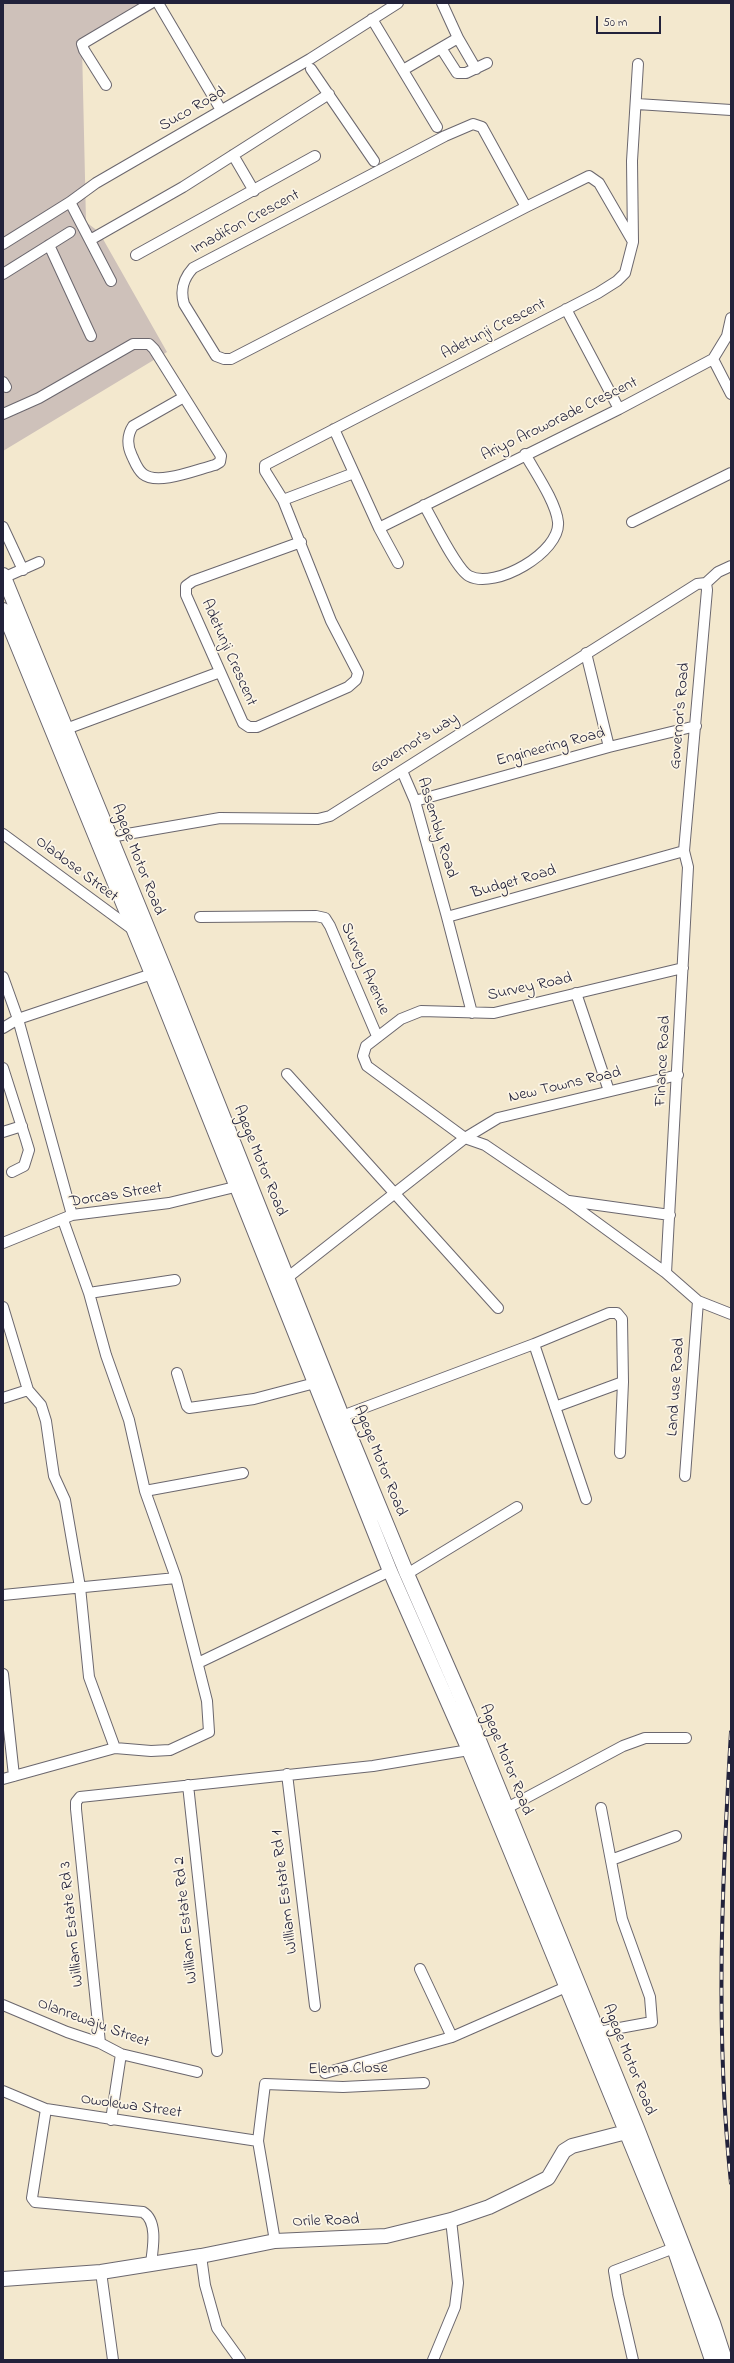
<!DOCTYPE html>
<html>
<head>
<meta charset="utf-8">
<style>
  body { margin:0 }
  #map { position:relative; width:734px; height:2363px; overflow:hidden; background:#f3e8ce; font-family:"Indie Flower",sans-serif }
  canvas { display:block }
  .frame { position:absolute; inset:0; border:4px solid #22223b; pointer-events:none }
  .scale { position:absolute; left:596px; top:16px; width:65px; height:18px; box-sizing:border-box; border:2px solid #22223b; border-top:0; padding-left:5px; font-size:12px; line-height:14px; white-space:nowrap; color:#22223b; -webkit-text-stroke:3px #fcf5e5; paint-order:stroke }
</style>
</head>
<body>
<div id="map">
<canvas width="734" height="2363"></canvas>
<div class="frame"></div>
<div class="scale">50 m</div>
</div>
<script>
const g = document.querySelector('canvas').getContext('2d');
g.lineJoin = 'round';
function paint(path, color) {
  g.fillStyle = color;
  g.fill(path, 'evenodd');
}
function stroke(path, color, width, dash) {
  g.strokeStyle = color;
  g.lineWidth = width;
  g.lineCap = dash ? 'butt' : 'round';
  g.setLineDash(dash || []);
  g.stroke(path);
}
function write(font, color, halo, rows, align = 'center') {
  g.font = font + ' "Indie Flower",sans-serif';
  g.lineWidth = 3.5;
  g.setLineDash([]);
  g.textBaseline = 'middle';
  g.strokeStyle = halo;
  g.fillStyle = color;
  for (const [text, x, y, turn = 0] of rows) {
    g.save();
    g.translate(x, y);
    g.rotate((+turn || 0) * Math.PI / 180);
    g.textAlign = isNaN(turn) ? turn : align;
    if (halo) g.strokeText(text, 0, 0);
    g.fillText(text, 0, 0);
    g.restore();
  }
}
paint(new Path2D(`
  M 3,3 L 164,3 L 122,27 L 82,46 L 86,222 L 99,232 L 167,352 L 3,451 Z`), '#cec1ba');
const street = new Path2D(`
  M 158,3 L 221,110
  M 442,3 L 458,38 L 476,69
  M 372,19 L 437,127
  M 441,48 L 457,73 L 466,73 L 487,63
  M 311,69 L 374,161
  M 403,70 L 458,38
  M 106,85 L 84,50 L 82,44 L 151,3
  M 637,104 L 731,110
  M 233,155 L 254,191
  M 70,202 L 111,281
  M 526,207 L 482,127 L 473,124 L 445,136 L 193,268 C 183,279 180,290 184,304 L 216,356 L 224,359 L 231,359 L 526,207 L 589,176 L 599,183 L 632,240
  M 90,240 L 183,187 L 329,94
  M 3,244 L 70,202 L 96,183 L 310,59 L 398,3
  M 49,245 L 91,336
  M 136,255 L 315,156
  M 3,274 L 70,232
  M 566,309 L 619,409
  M 713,359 L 731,394
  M 3,382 L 6,387
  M 3,414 L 39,398 L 133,344 L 149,344 L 154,349 L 221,456 L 220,462 L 215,465 C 198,469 158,486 143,474 C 137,469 135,462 132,456 C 127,446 127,435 133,426 L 184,397
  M 334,429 L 379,528 L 398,563
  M 283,500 L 354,473
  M 424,505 C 433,520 456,569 469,576 C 495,590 561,552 558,522 C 556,502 535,472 525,454
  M 632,522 L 731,473
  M 3,527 L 23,570
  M 379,528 L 619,409 L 713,359 L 727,336 L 731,318
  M 301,542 L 193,581 L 186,586 L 186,595 L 243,723 L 249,727 L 257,727 L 348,687 L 356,680 L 358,673 L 331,621 L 283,500 L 265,471 L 265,465 L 598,293 L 617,281 L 625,273 L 633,242 L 632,161 L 638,64
  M 3,578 L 39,562
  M 706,583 L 718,572 L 731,566
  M 586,653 L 609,747
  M 66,729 L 220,672
  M 402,771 L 415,801 L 447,917
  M 415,801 L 609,747 L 696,726
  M 3,834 L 132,929 L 135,929
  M 110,837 L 220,818 L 318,819 L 330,816 L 697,584 L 706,583
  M 200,917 L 316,916 L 325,918 L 330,926 L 377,1036
  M 683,968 L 494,1013 L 421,1011 L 401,1019 L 366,1046 L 363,1056 L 367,1066 L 465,1138 L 485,1145 L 566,1200 L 666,1273 L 698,1301 L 731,1314
  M 3,977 L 18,1019 L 72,1215
  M 576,993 L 609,1091
  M 472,1013 L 447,917 L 684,851
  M 3,1028 L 18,1019 L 152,974
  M 3,1068 L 26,1140 L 29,1150 L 24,1166 L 12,1172
  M 287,1074 L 498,1308
  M 3,1132 L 22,1126
  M 569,1201 L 670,1215
  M 3,1243 L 72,1215 L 169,1203 L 243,1185
  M 666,1273 L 688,867 L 684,851 L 707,590 L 706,583
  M 287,1278 L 465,1138 L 498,1118 L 678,1075
  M 89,1293 L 175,1280
  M 3,1307 L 28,1390 L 41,1405 L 46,1421 L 52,1463 L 54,1476 L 65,1500 L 80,1587 L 89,1677 L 115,1748
  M 534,1344 L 586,1499
  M 177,1373 L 187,1406 L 189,1408 L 254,1399 L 315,1383
  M 3,1398 L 28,1390
  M 555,1407 L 623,1382
  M 342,1416 L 534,1344 L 609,1313 L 617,1313 L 622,1319 L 623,1382 L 620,1453
  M 685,1476 L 698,1301
  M 145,1491 L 243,1473
  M 407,1574 L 517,1507
  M 3,1595 L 176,1578
  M 198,1663 L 390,1571
  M 3,1674 L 14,1776
  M 287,1774 L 315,2006
  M 3,1779 L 115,1748 L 151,1751 L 170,1750 L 209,1732 L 207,1701 L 176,1578 L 145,1491 L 129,1420 L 106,1355 L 89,1293 L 63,1220
  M 188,1785 L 217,2051
  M 507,1808 L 623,1746 L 645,1738 L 686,1738
  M 611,1860 L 676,1836
  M 420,1969 L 452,2037
  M 3,2005 L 67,2032 L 100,2043 L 121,2054 L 197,2072
  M 598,2032 L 652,2022 L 650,1997 L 622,1919 L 601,1808
  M 100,2043 L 76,1809 L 76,1802 L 80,1797 L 373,1766 L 469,1750
  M 325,2073 L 452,2037 L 566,1987
  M 3,2091 L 46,2109 L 258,2141
  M 46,2109 L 32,2198 L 35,2202 L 143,2212 C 158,2221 153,2248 151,2263
  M 111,2120 L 121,2054
  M 275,2241 L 258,2141 L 265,2084 L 343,2087 L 424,2083
  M 201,2256 L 205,2285 L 217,2328 L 240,2360
  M 101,2272 L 113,2360
  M 433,2360 L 455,2307 L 458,2283 L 451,2220
  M 633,2360 L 618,2295 L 614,2271 L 674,2248`);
const secondary = new Path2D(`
  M 3,575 L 170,983 L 342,1416 L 407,1574 L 467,1711 L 637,2128 L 713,2323 L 725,2360
  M 3,610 L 152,974 L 390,1571 L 469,1750 L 674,2248 L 712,2360
  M 3,2279 L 101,2272 L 201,2256 L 275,2241 L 386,2236 L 451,2220 L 489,2207 L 526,2189 L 548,2178 L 564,2151 L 572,2146 L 634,2130`);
stroke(street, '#6b676e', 12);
stroke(secondary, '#6b676e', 16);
stroke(street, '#fff', 10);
stroke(secondary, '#fff', 14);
const rail = new Path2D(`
  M 731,1732 C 722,1882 715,2033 731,2183`);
stroke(rail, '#22223b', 4);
stroke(rail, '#fcf5e5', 2.5, [8]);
write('16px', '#22223b', '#fcf5e5', [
  ["Suco Road",193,110,-30],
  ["Imadifon Crescent",246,223,-28],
  ["Adetunji Crescent",494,330,-27],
  ["Ariyo Aroworade Crescent",560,420,-26],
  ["Adetunji Crescent",228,653,66],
  ["Governor's Road",681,716,-85],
  ["Governor's way",415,744,-32],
  ["Engineering Road",551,748,-15],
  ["Assembly Road",436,828,73],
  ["Agege Motor Road",137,860,68],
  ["Oladose Street",76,870,37],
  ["Budget Road",514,883,-16],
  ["Survey Avenue",364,969,66],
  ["Survey Road",530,988,-12],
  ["Finance Road",664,1061,-87],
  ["New Towns Road",565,1086,-13],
  ["Agege Motor Road",259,1161,68],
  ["Dorcas Street",116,1196,-9],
  ["Land use Road",677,1387,-86],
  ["Agege Motor Road",379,1461,68],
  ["Agege Motor Road",505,1760,68],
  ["William Estate Rd 1",286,1892,-97],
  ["William Estate Rd 2",187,1920,-96],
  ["William Estate Rd 3",73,1924,-96],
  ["Olanrewaju Street",93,2024,20],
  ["Agege Motor Road",628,2060,68],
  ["Elema Close",348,2070,-1],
  ["Owolewa Street",131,2107,8],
  ["Orile Road",326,2222,-2]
]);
</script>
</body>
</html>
